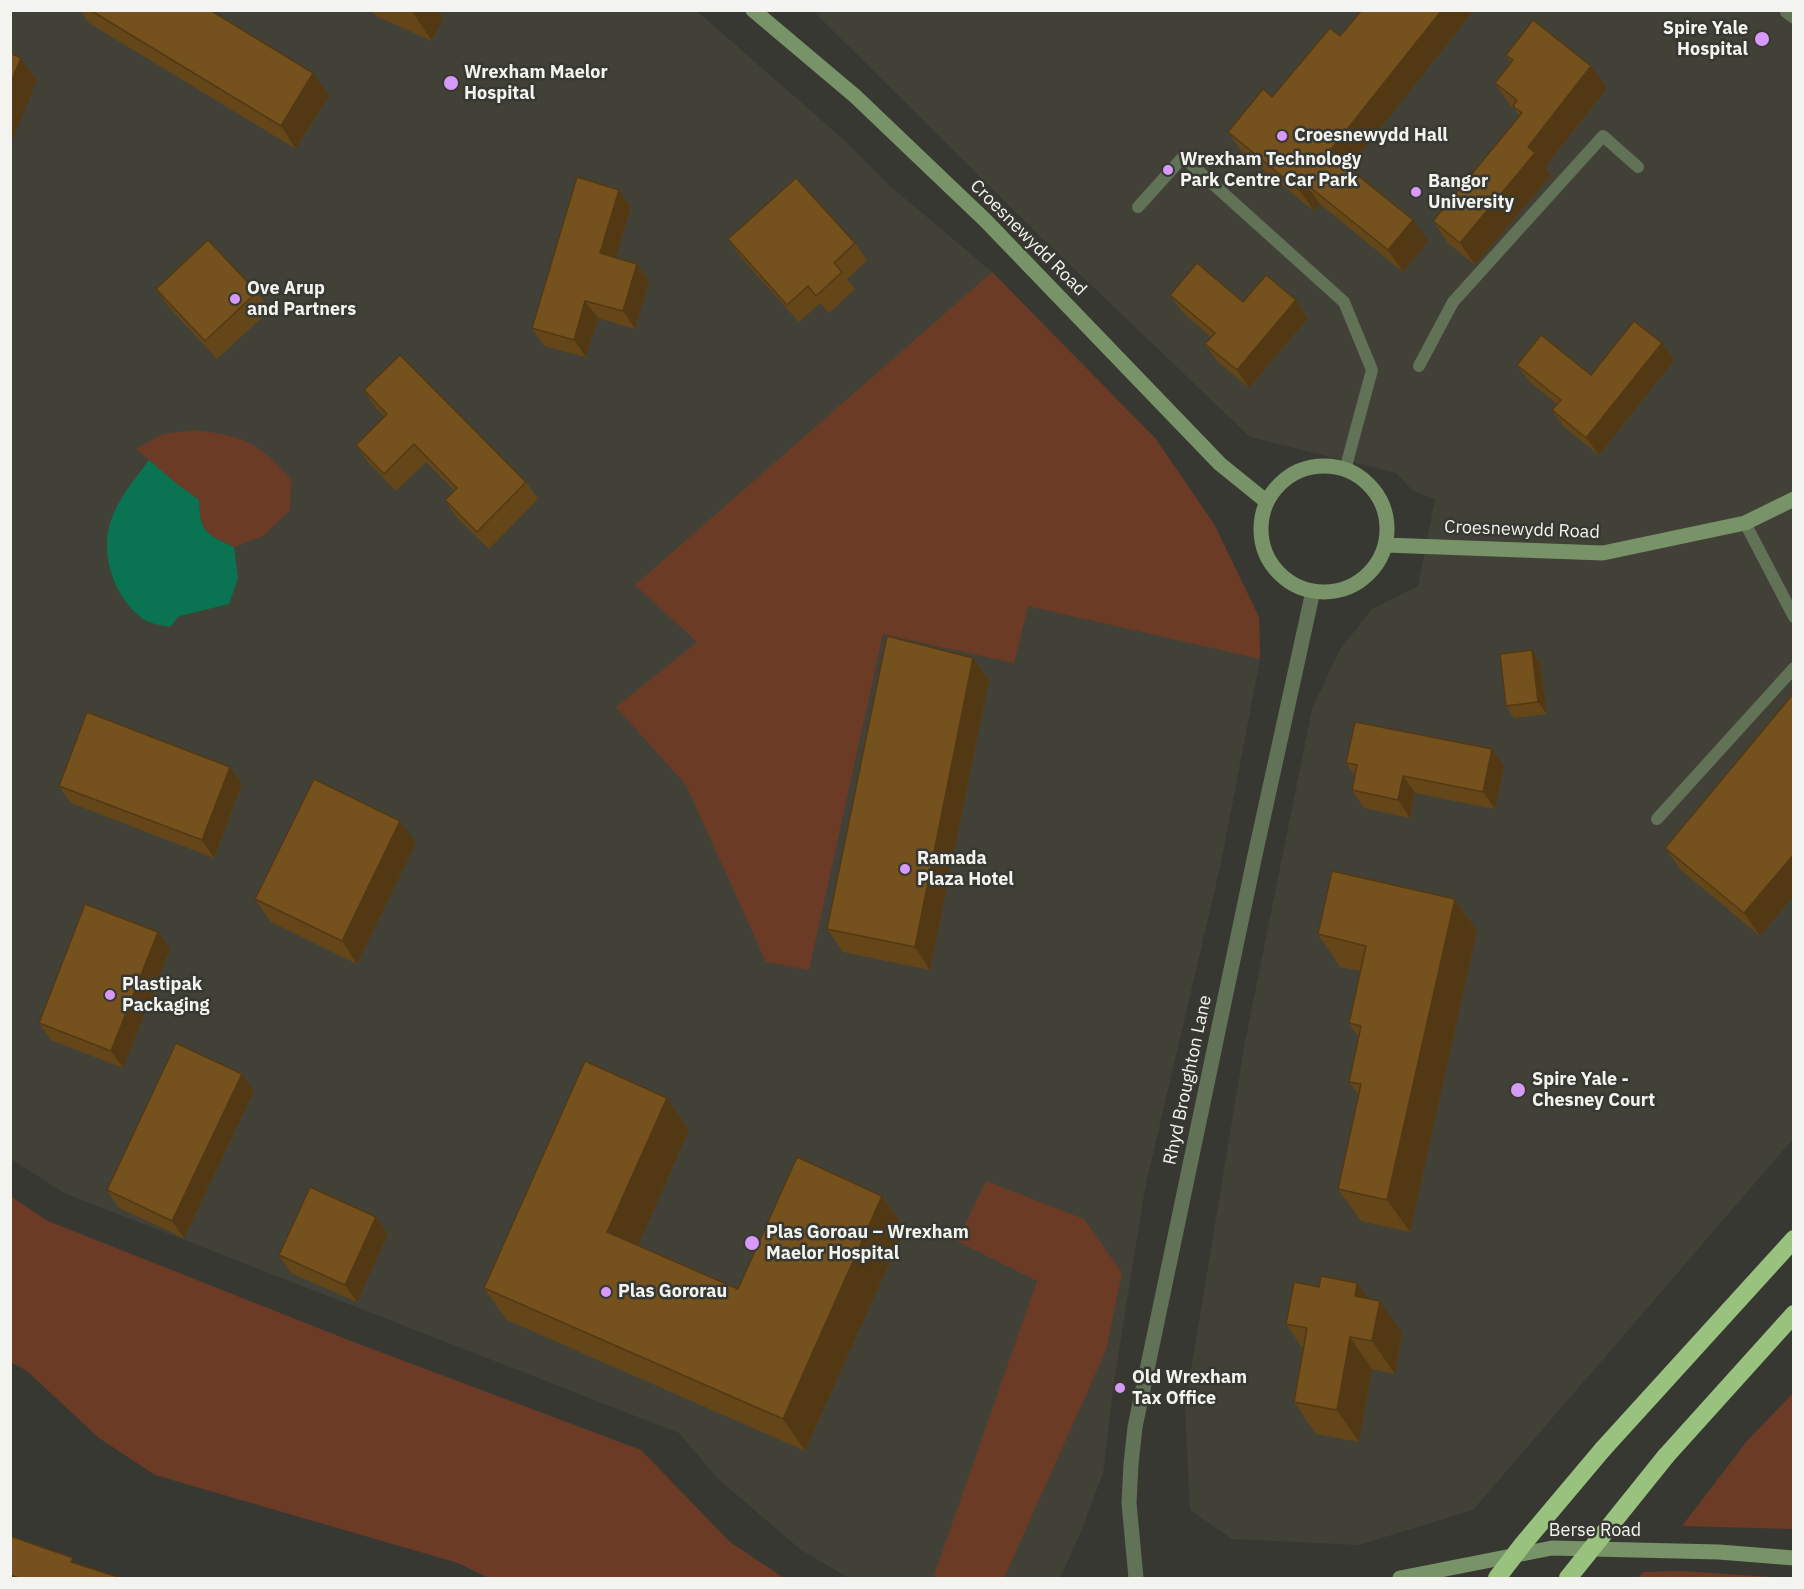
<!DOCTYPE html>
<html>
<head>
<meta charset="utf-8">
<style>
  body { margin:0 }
  #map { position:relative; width:1804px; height:1589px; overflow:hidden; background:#383833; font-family:"IBM Plex Sans",sans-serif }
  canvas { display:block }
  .frame { position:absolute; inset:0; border:12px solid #f3f3f0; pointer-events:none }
</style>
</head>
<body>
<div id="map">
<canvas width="1804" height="1589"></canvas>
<div class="frame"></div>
</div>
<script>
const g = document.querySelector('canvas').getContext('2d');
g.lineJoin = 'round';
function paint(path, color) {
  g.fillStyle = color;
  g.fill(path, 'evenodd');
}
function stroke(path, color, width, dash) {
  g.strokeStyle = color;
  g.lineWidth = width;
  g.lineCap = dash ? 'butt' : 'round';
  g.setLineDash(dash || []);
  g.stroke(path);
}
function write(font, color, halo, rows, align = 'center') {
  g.font = font + ' "IBM Plex Sans",sans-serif';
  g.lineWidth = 5;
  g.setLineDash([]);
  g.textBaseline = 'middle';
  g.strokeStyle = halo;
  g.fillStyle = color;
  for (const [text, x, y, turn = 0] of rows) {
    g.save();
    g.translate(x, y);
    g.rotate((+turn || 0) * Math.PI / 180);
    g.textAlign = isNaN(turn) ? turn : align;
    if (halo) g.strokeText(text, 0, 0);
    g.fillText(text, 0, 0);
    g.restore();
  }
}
paint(new Path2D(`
  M 10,11 L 697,11 L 843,139 L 889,185 L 992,272 L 1155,438 L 1214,524 L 1259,617 L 1260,659 L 1221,863 L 1145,1188 L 1114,1382 L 1103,1473 L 1080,1534 L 1060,1578 L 849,1578 L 801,1550 L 717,1478 L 679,1433 L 64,1193 L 11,1159 Z
  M 813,11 L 1793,11 L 1793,1139 L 1473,1510 L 1359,1545 L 1232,1539 L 1190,1510 L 1185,1406 L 1245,1042 L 1312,709 L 1339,651 L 1372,609 L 1418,586 L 1435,499 L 1413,491 L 1396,473 L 1250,437 L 1043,239 Z`), '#424137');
paint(new Path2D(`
  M 992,272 L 1155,438 L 1214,524 L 1259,617 L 1260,659 L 1028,606 L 1014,663 L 883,634 L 809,970 L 766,962 L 686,785 L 616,707 L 697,642 L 635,585 Z
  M 193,430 C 242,435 258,442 291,479 L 290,510 L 263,536 L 234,547 C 206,534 200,532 199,500 L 177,484 L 136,449 L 163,434 Z
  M 986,1181 L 1084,1219 L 1122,1273 L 1106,1350 L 1004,1578 L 933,1578 L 1037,1281 L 957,1241 Z
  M 10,1196 L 48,1221 L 351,1341 L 641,1450 L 730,1542 L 784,1578 L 489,1578 L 458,1563 L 155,1475 L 99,1438 L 27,1371 L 11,1362 Z
  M 1793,1393 L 1793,1529 L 1682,1526 L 1747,1441 Z
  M 1682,1571 L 1786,1578 L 1638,1578 L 1643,1572 Z`), '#6b3b26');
paint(new Path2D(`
  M 149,460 L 177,484 L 199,500 C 200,533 206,534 234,547 L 238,578 L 229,604 L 179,616 L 170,627 C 162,625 150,624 143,619 C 115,598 100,557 110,523 C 118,499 134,480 149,460 Z`), '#0a7351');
stroke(new Path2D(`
  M 1787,10 L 1786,12 L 1794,18
  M 1138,207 L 1183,157 L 1344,302 L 1372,370 L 1345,470
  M 1419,366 L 1453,302 L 1603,136 L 1638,167
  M 1745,523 L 1794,617
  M 1657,819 L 1794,668`), '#617257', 12);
stroke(new Path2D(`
  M 1136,1578 L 1129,1503 L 1131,1464 L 1135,1427 L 1255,855 L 1313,591`), '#617257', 15);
stroke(new Path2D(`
  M 753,10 L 855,96 L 986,221 L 1220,464 L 1267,502
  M1261 529a63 63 0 1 1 126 0a63 63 0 1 1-126 0Z
  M 1385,545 L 1603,553 L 1745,523 L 1794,499
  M 1400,1578 L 1552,1548 L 1719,1552 L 1794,1558`), '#789367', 15);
stroke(new Path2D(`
  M 1603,1449 L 1794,1239
  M 1666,1456 L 1794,1314`), '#99c27e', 18);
stroke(new Path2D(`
  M 1497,1578 L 1523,1544 L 1603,1449
  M 1568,1578 L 1666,1456`), '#99c27e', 18);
paint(new Path2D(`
  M 80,10 L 210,10 L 313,73 L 329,95 L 296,149 L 89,23 Z
  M 372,10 L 438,10 L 443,18 L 432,41 L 376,16 Z
  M 1362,10 L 1474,10 L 1348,168 L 1428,241 L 1403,272 L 1320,204 L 1314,211 L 1243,153 L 1228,132 L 1272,97 L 1340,36 Z
  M 1506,55 L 1591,66 L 1607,88 L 1545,167 L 1551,175 L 1475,265 L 1448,243 L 1433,221 L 1520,116 L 1514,108 L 1510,105 L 1495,83 L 1511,62 Z
  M 619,190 L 631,207 L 616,258 L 637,264 L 649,281 L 635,329 L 598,318 L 586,357 L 544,346 L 532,328 Z
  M 728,239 L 855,243 L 867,260 L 847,279 L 855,289 L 829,313 L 820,303 L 799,322 L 740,256 Z
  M 156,289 L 257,292 L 270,310 L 217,359 L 168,306 Z
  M 1170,295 L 1243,302 L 1296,300 L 1308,318 L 1249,388 L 1217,361 L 1205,344 L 1211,337 L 1182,312 Z
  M 1674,360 L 1599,455 L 1564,427 L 1552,410 L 1557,404 L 1530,382 L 1517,365 L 1591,375 Z
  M 364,390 L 526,482 L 538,499 L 489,549 L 457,518 L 445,500 L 455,491 L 426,462 L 396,491 L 368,462 L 356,445 L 385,417 L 376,408 Z
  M 973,658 L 989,680 L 930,970 L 843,952 L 827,929 Z
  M 1540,662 L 1547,714 L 1514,718 L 1506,706 Z
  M 1793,694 L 1760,936 L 1681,870 L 1665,848 Z
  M 1492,749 L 1504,766 L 1495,809 L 1415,793 L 1410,818 L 1364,808 L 1352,790 L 1355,775 L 1346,763 Z
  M 230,767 L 242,784 L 214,858 L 71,803 L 59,786 Z
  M 416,843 L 357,964 L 271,922 L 255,899 Z
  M 1455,899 L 1477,931 L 1410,1232 L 1361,1221 L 1338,1189 L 1359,1095 L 1349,1082 L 1359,1038 L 1349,1023 L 1360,971 L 1340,967 L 1318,934 Z
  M 158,932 L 170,949 L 123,1068 L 51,1040 L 39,1023 Z
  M 242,1074 L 254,1091 L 184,1238 L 119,1208 L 107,1190 Z
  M 667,1098 L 689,1130 L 638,1245 L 738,1289 L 882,1196 L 905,1228 L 805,1451 L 507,1320 L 484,1288 Z
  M 388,1234 L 357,1302 L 291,1273 L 279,1255 Z
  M 1368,1299 L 1402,1333 L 1395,1374 L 1372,1369 L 1359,1442 L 1316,1434 L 1294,1402 L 1303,1349 L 1286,1324 Z`), '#654619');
paint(new Path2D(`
  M 411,10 L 438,10 L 443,18 L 432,41 Z
  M 1442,10 L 1474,10 L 1344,174 L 1329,152 Z
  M 21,58 L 37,80 L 10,146 L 10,84 Z
  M 1591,66 L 1607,88 L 1545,167 L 1551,175 L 1475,265 L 1460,243 L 1528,147 Z
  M 313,73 L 329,95 L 296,149 L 281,126 Z
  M 1305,183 L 1320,204 L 1314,211 L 1299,190 Z
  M 619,190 L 631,207 L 612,270 L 600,253 Z
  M 1413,220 L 1428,241 L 1403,272 L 1388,250 Z
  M 637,264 L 649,281 L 635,329 L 623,311 Z
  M 1296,300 L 1308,318 L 1249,388 L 1237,370 Z
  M 585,301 L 598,318 L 586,357 L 574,340 Z
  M 1662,343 L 1674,360 L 1599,455 L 1586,438 Z
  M 1532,650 L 1540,662 L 1547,714 L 1538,702 Z
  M 973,658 L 989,680 L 930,970 L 915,947 Z
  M 1492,749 L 1504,766 L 1495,809 L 1483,792 Z
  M 230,767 L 242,784 L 214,858 L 202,840 Z
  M 1403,776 L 1415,793 L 1410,818 L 1398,800 Z
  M 400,821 L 416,843 L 357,964 L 342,941 Z
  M 1794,854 L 1794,895 L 1760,936 L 1744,913 Z
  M 1455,899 L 1477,931 L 1410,1232 L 1387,1200 Z
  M 158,932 L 170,949 L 123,1068 L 111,1051 Z
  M 242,1074 L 254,1091 L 184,1238 L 172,1221 Z
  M 667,1098 L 689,1130 L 630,1264 L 607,1232 Z
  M 882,1196 L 905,1228 L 805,1451 L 783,1419 Z
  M 376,1217 L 388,1234 L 357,1302 L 345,1285 Z
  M 1357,1283 L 1378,1312 L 1380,1301 L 1402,1333 L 1395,1374 L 1372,1341 L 1355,1296 Z
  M 1350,1337 L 1372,1369 L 1359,1442 L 1337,1410 Z`), '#523914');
const building = new Path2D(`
  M 90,10 L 210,10 L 313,73 L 281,126 Z
  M 1362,10 L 1442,10 L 1329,152 L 1413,220 L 1388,250 L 1305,183 L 1299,190 L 1228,132 L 1263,89 L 1272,97 L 1330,28 L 1340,36 Z
  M 1533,20 L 1591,66 L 1528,147 L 1535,153 L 1460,243 L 1433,221 L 1522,113 L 1513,106 L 1517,100 L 1495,83 L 1513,60 L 1506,55 Z
  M 10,53 L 21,58 L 10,84 Z
  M 577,177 L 619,190 L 600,253 L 637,264 L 623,311 L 585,301 L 574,340 L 532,328 Z
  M 796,178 L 855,243 L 834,263 L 842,272 L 816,296 L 808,286 L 787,305 L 728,239 Z
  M 208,240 L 257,292 L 205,341 L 156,289 Z
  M 1197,263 L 1243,302 L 1266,275 L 1296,300 L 1237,370 L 1205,344 L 1215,333 L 1170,295 Z
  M 1634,321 L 1662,343 L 1586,438 L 1552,410 L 1561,400 L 1517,365 L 1541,335 L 1591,375 Z
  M 400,355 L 526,482 L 477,532 L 445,500 L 457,488 L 414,444 L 384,474 L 356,445 L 387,414 L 364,390 Z
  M 887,636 L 973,658 L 915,947 L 827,929 Z
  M 1532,650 L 1538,702 L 1506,706 L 1500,654 Z
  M 1793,694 L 1794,695 L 1794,854 L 1744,913 L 1665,848 Z
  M 87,712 L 230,767 L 202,840 L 59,786 Z
  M 1355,722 L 1492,749 L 1483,792 L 1403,776 L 1398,800 L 1352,790 L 1357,765 L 1346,763 Z
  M 314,779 L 400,821 L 342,941 L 255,899 Z
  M 1332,871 L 1455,899 L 1387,1200 L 1338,1189 L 1361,1084 L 1349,1082 L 1361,1026 L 1349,1023 L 1366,946 L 1318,934 Z
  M 85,904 L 158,932 L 111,1051 L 39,1023 Z
  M 176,1043 L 242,1074 L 172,1221 L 107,1190 Z
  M 585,1061 L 667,1098 L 607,1232 L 738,1289 L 797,1157 L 882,1196 L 783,1419 L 484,1288 Z
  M 310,1187 L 376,1217 L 345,1285 L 279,1255 Z
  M 1321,1276 L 1357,1283 L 1355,1296 L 1380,1301 L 1372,1341 L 1350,1337 L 1337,1410 L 1294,1402 L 1307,1328 L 1286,1324 L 1294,1282 L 1319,1287 Z
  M 10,1536 L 73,1558 L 71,1562 L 121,1578 L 19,1578 L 10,1575 Z`);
paint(building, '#75511d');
stroke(building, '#523914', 1.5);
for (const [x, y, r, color] of [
  [1762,39,8,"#d89af8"],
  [451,83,8,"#d89af8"],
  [1282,136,6,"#d89af8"],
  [1168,170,6,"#d89af8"],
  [1416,192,6,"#d89af8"],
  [235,299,6,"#d89af8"],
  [905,869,6,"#d89af8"],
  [110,995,6,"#d89af8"],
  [1518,1090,8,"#d89af8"],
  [752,1243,8,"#d89af8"],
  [606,1292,6,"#d89af8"],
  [1120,1388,6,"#d89af8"]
]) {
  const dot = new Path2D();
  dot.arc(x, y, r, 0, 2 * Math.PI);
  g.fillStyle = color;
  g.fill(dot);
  stroke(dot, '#383833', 2);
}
write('bold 18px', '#f3f3f0', '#383833', [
  ["Spire Yale",1748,29,"right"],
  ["Hospital",1748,50,"right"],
  ["Wrexham Maelor",464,73],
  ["Hospital",464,94],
  ["Croesnewydd Hall",1294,136],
  ["Wrexham Technology",1180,160],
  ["Park Centre Car Park",1180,181],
  ["Bangor",1428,182],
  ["University",1428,203],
  ["Ove Arup",247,289],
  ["and Partners",247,310],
  ["Ramada",917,859],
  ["Plaza Hotel",917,880],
  ["Plastipak",122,985],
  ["Packaging",122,1006],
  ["Spire Yale -",1532,1080],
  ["Chesney Court",1532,1101],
  ["Plas Goroau – Wrexham",766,1233],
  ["Maelor Hospital",766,1254],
  ["Plas Gororau",618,1292],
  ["Old Wrexham",1132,1378],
  ["Tax Office",1132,1399]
], 'left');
write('18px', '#f3f3f0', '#383833', [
  ["Croesnewydd Road",1028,238,45],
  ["Croesnewydd Road",1522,530,2],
  ["Rhyd Broughton Lane",1188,1080,-78],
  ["Berse Road",1595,1531]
]);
</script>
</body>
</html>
